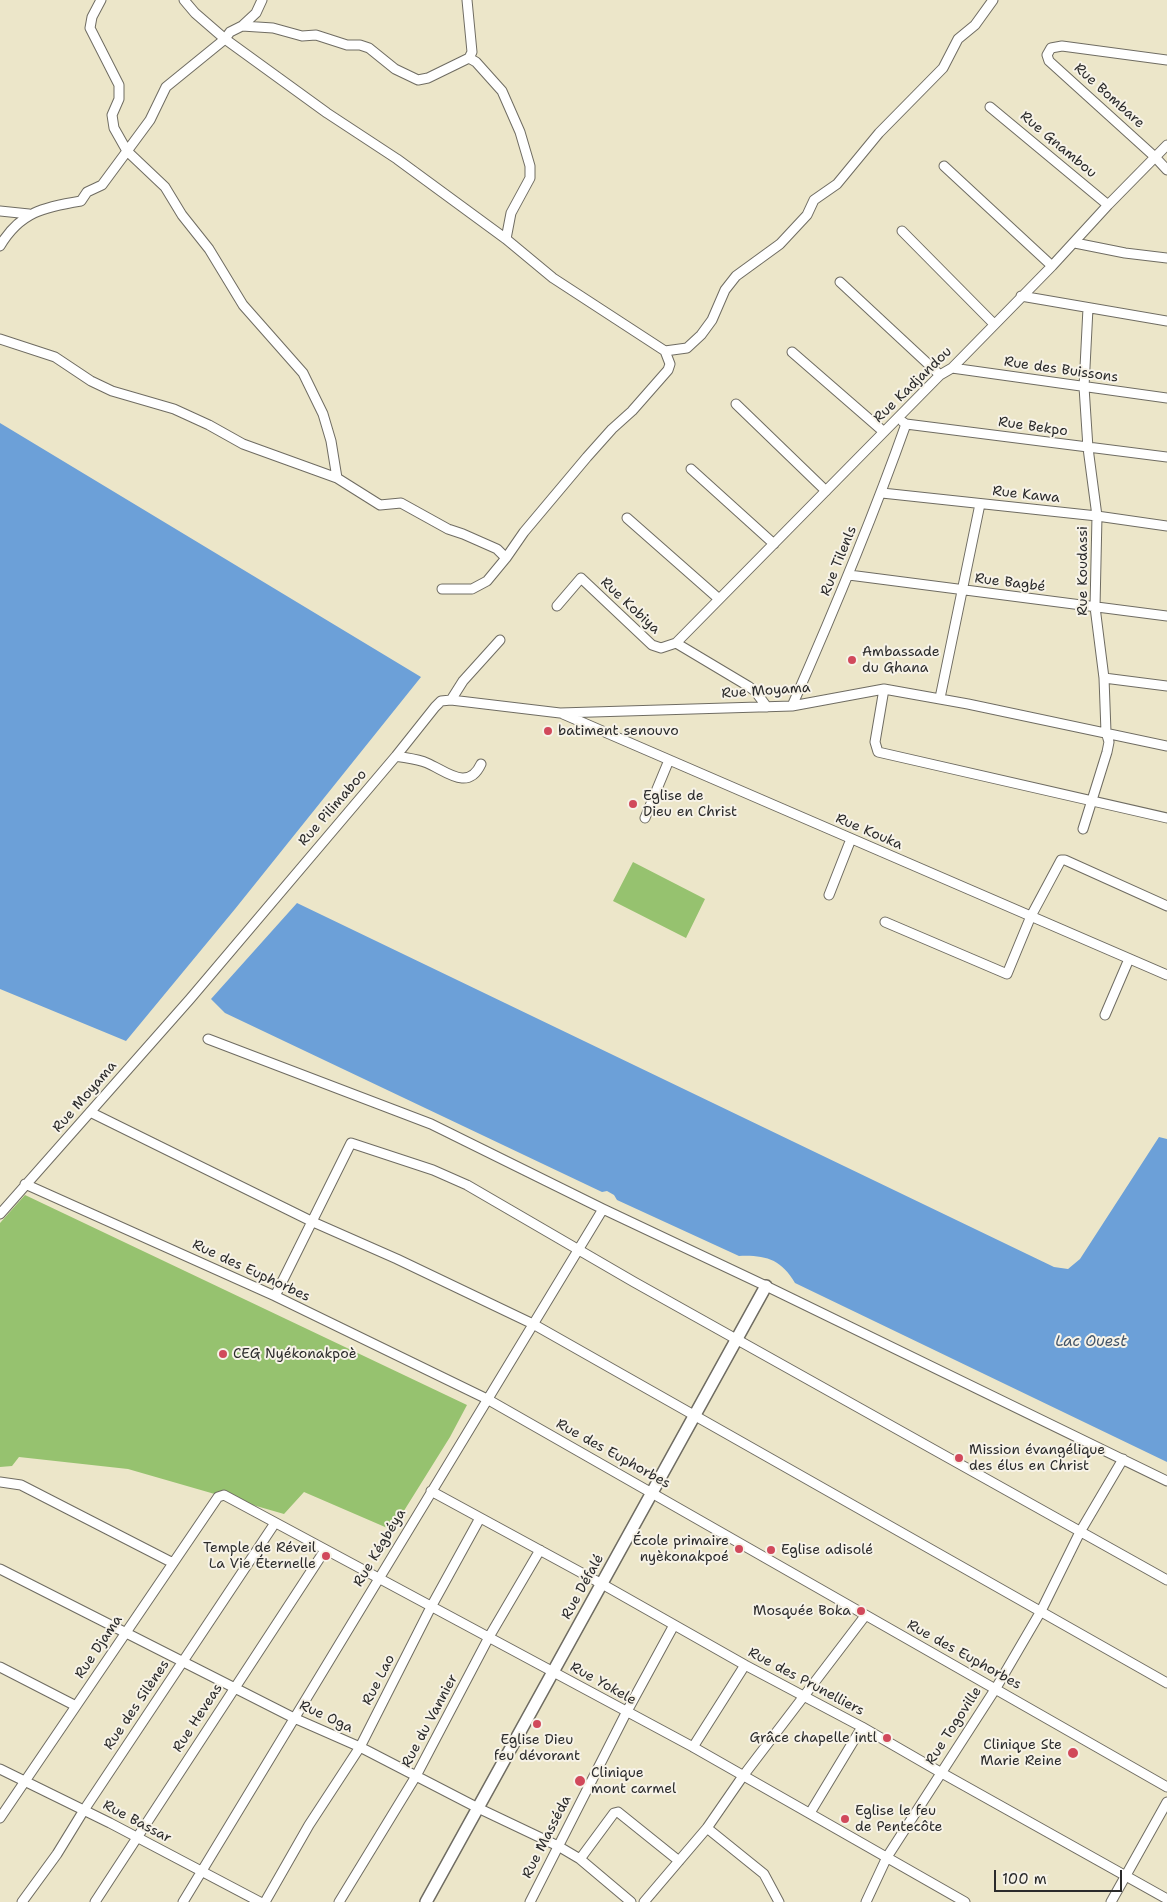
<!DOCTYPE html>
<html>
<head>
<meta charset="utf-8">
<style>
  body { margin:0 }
  #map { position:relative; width:1167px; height:1902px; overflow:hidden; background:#ece6c9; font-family:"Shantell Sans",sans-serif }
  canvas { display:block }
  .scale { position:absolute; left:994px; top:1870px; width:128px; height:22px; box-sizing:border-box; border:2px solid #2b2b2b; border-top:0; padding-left:6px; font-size:15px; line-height:18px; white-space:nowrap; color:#2b2b2b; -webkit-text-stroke:4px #f7f3e8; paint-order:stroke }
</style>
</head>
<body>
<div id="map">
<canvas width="1167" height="1902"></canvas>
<div class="scale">100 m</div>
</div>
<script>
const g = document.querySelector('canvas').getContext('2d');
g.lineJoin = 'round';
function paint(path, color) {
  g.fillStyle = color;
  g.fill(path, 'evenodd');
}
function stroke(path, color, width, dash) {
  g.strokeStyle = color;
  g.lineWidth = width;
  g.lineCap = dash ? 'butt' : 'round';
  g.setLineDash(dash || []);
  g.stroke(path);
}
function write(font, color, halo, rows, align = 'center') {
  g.font = font + ' "Shantell Sans",sans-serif';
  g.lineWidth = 4;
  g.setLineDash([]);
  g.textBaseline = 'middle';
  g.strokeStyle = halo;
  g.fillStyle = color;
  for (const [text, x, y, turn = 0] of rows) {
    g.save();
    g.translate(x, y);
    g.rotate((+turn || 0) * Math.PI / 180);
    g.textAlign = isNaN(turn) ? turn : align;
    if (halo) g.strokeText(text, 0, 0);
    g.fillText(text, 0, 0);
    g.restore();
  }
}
paint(new Path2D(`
  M 633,862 L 705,899 L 686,938 L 613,901 Z
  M 25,1195 L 467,1405 L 450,1437 L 392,1530 L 304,1492 L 284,1514 L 128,1469 L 19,1457 L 12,1466 L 0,1467 L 0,1223 Z`), '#96c26f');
paint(new Path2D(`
  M 0,423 L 421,677 L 235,909 L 126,1041 L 0,989 Z
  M 297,903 L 1054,1267 L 1068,1269 L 1080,1259 L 1159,1137 L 1167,1139 L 1167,1462 L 795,1283 C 781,1259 765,1255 739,1256 L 617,1200 L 614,1195 L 607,1191 L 602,1192 L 225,1013 L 211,999 Z`), '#6ca0d8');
const minor = new Path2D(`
  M 101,0 L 92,17 L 90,28 L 119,85 L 119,99 L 112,115 L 114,128 L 127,151 L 165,187 L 182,215 L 209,249 L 243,305 L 303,373 L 323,414 L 331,441 L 337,478 L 380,505 L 401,503 L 448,529 L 463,534 L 497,549 L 506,558
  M 184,0 L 195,13 L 225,39 L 327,113 L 397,159 L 506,239 L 553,278 L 665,351
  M 467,0 L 472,52 L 469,58
  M 242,26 L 256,13 L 262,0
  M 1167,60 L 1062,46 L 1051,48 L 1047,55 L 1049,61 L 1155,157 L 1167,170
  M 990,107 L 1108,205
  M 944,166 L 1052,266
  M 0,211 L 29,214
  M 902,231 L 994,324
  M 1075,243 L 1125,253 L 1167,258
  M 0,246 C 20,212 44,207 81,201 L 87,192 L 102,185 L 150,120 L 166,87 L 225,39 L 230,32 L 242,26 L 273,28 L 302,36 L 316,35 L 347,45 L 360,45 L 369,48 L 395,69 L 418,80 L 428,78 L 469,58 L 476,62 L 502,91 L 520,132 L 530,166 L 530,178 L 511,213 L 506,239
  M 840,282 L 940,375
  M 1021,296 L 1167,321
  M 0,339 L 55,357 L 91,381 L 112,391 L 174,409 L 209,425 L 243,444 L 337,478
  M 792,352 L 884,432
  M 952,368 L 1167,398
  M 736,404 L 826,491
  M 903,422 L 906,424 L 1167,457
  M 691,469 L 774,544
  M 882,493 L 1097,516 L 1167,526
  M 627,518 L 719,599
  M 849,575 L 1167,616
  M 442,589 L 472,589 L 487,581 L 506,558 L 524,532 L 587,457 L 612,429 L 632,411 L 668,370 L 670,364 L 665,351 L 687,348 L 701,335 L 712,320 L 725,290 L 736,276 L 780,244 L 807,215 L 814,200 L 837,184 L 879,133 L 943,68 L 958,39 L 975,25 L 993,0
  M 557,606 L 581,578 L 652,645 L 661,648 L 676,643 L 940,375 L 952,368 L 1052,266 L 1108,205 L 1167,145
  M 676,643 L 748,686 L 755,691 L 767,707
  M 1104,678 L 1167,686
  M 884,689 L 875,742 L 878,752 L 1167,818
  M 940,698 L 980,504
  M 451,700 L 560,713 L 792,706 L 884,689 L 968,704 L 1167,746
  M 792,706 C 833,613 872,520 906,424
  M 563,714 L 1167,975
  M 396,756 C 406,758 418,759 427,763 C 446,771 468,792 481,764
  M 645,818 L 669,760
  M 1083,829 L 1107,752 L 1109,742 L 1106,732 L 1104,678 L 1095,607 L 1097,516 L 1088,448 L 1084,387 L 1088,308
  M 829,895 L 851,839
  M 885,922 L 1007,974 L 1031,916 L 1061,860 L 1065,860 L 1167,906
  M 1105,1015 L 1129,959
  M 208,1039 L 431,1124 L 603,1209 L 766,1286 L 1167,1481
  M 90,1112 L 313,1222 L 397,1259 L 533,1324 L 1167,1683
  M 25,1184 L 275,1296 L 487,1399 L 1167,1787
  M 0,1214 L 190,999 L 396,756 L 435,707 L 441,701 L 451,700 L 463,681 L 500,640
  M 275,1296 L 351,1143 L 433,1170 L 467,1185 L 634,1282 L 1167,1580
  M 0,1482 L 21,1485 L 173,1563
  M 431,1491 L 602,1584 L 745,1665 L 862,1727 L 940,1772 L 1167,1899
  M 0,1569 L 294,1718 L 360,1747 L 478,1808 L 558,1846 L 580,1859 L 631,1902
  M 0,1667 L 76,1706
  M 693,1747 L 745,1665
  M 0,1769 L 110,1823 L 260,1902
  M 810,1813 L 862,1727
  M 0,1818 L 218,1497 L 224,1495 L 693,1747 L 965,1902
  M 707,1828 L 764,1874 L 779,1902
  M 580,1859 L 614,1813 L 618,1812 L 679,1861
  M 22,1902 L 57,1854 L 84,1810 L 275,1523
  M 95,1902 L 325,1550
  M 183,1902 L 603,1209
  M 265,1902 L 309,1825 L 360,1747 L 431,1607 L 480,1518
  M 339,1902 L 416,1776 L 489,1637 L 540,1550
  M 530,1902 L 626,1713 L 674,1625
  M 644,1902 L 707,1828 L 743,1776 L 865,1616
  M 866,1902 L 887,1857 L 996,1688 L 1041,1611 L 1080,1532 L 1123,1459
  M 1111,1902 L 1167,1802`);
const tertiary = new Path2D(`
  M 426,1902 L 766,1286`);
stroke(minor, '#6f6c62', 11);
stroke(tertiary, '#6f6c62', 14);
stroke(minor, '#fff', 9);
stroke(tertiary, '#fff', 11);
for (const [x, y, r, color] of [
  [852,660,5,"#d1495b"],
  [548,731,5,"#d1495b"],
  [633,804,5,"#d1495b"],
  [223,1354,5,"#d1495b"],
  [959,1458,5,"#d1495b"],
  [739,1549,5,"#d1495b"],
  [771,1550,5,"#d1495b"],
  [326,1556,5,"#d1495b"],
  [861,1611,5,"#d1495b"],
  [537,1724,5,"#d1495b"],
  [887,1738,5,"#d1495b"],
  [1073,1753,6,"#d1495b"],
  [580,1781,6,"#d1495b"],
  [845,1819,5,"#d1495b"]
]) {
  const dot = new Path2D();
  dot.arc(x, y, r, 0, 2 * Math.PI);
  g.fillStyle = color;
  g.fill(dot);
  stroke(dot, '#f7f3e8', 2);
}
write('14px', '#2b2b2b', '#f7f3e8', [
  ["Rue Bombare",1109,96,42],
  ["Rue Gnambou",1058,145,40],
  ["Rue des Buissons",1061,370,8],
  ["Rue Kadjandou",913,385,-44],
  ["Rue Bekpo",1033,427,8],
  ["Rue Kawa",1026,495,6],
  ["Rue Tilenls",839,561,-68],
  ["Rue Koudassi",1083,571,-90],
  ["Rue Bagbé",1010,583,7],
  ["Rue Kobiya",630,606,43],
  ["Rue Moyama",766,691,-4],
  ["Rue Pilimaboo",333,808,-49],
  ["Rue Kouka",869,832,23],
  ["Rue Moyama",85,1097,-49],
  ["Rue des Euphorbes",251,1271,25],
  ["Rue des Euphorbes",613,1454,29],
  ["Rue Kégbéya",380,1548,-59],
  ["Rue Défalé",583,1587,-61],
  ["Rue Djama",99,1647,-56],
  ["Rue des Euphorbes",964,1655,29],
  ["Rue Lao",379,1680,-63],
  ["Rue des Prunelliers",806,1682,28],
  ["Rue Yokele",603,1684,29],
  ["Rue des Silènes",137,1705,-56],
  ["Rue Oga",326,1717,25],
  ["Rue Heveas",198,1718,-57],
  ["Rue du Vannier",430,1721,-62],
  ["Rue Togoville",954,1726,-57],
  ["Rue Bassar",137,1822,28],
  ["Rue Masséda",547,1837,-63]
]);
write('14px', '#2b2b2b', '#f7f3e8', [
  ["Ambassade",862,652],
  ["du Ghana",862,668],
  ["batiment senouvo",558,731],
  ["Eglise de",643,796],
  ["Dieu en Christ",643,812],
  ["CEG Nyékonakpoè",233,1354],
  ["Mission évangélique",969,1450],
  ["des élus en Christ",969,1466],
  ["École primaire",729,1541,"right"],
  ["nyèkonakpoé",729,1557,"right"],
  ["Temple de Réveil",316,1548,"right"],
  ["La Vie Éternelle",316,1564,"right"],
  ["Eglise adisolé",781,1550],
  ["Mosquée Boka",851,1611,"right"],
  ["Grâce chapelle intl",877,1738,"right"],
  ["Eglise Dieu",537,1740,"center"],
  ["feu dévorant",537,1756,"center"],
  ["Clinique Ste",1062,1745,"right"],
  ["Marie Reine",1062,1761,"right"],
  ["Clinique",591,1773],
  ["mont carmel",591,1789],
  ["Eglise le feu",855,1811],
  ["de Pentecôte",855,1827]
], 'left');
write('italic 15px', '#425468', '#f7f3e8', [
  ["Lac Ouest",1091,1342]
]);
</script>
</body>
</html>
